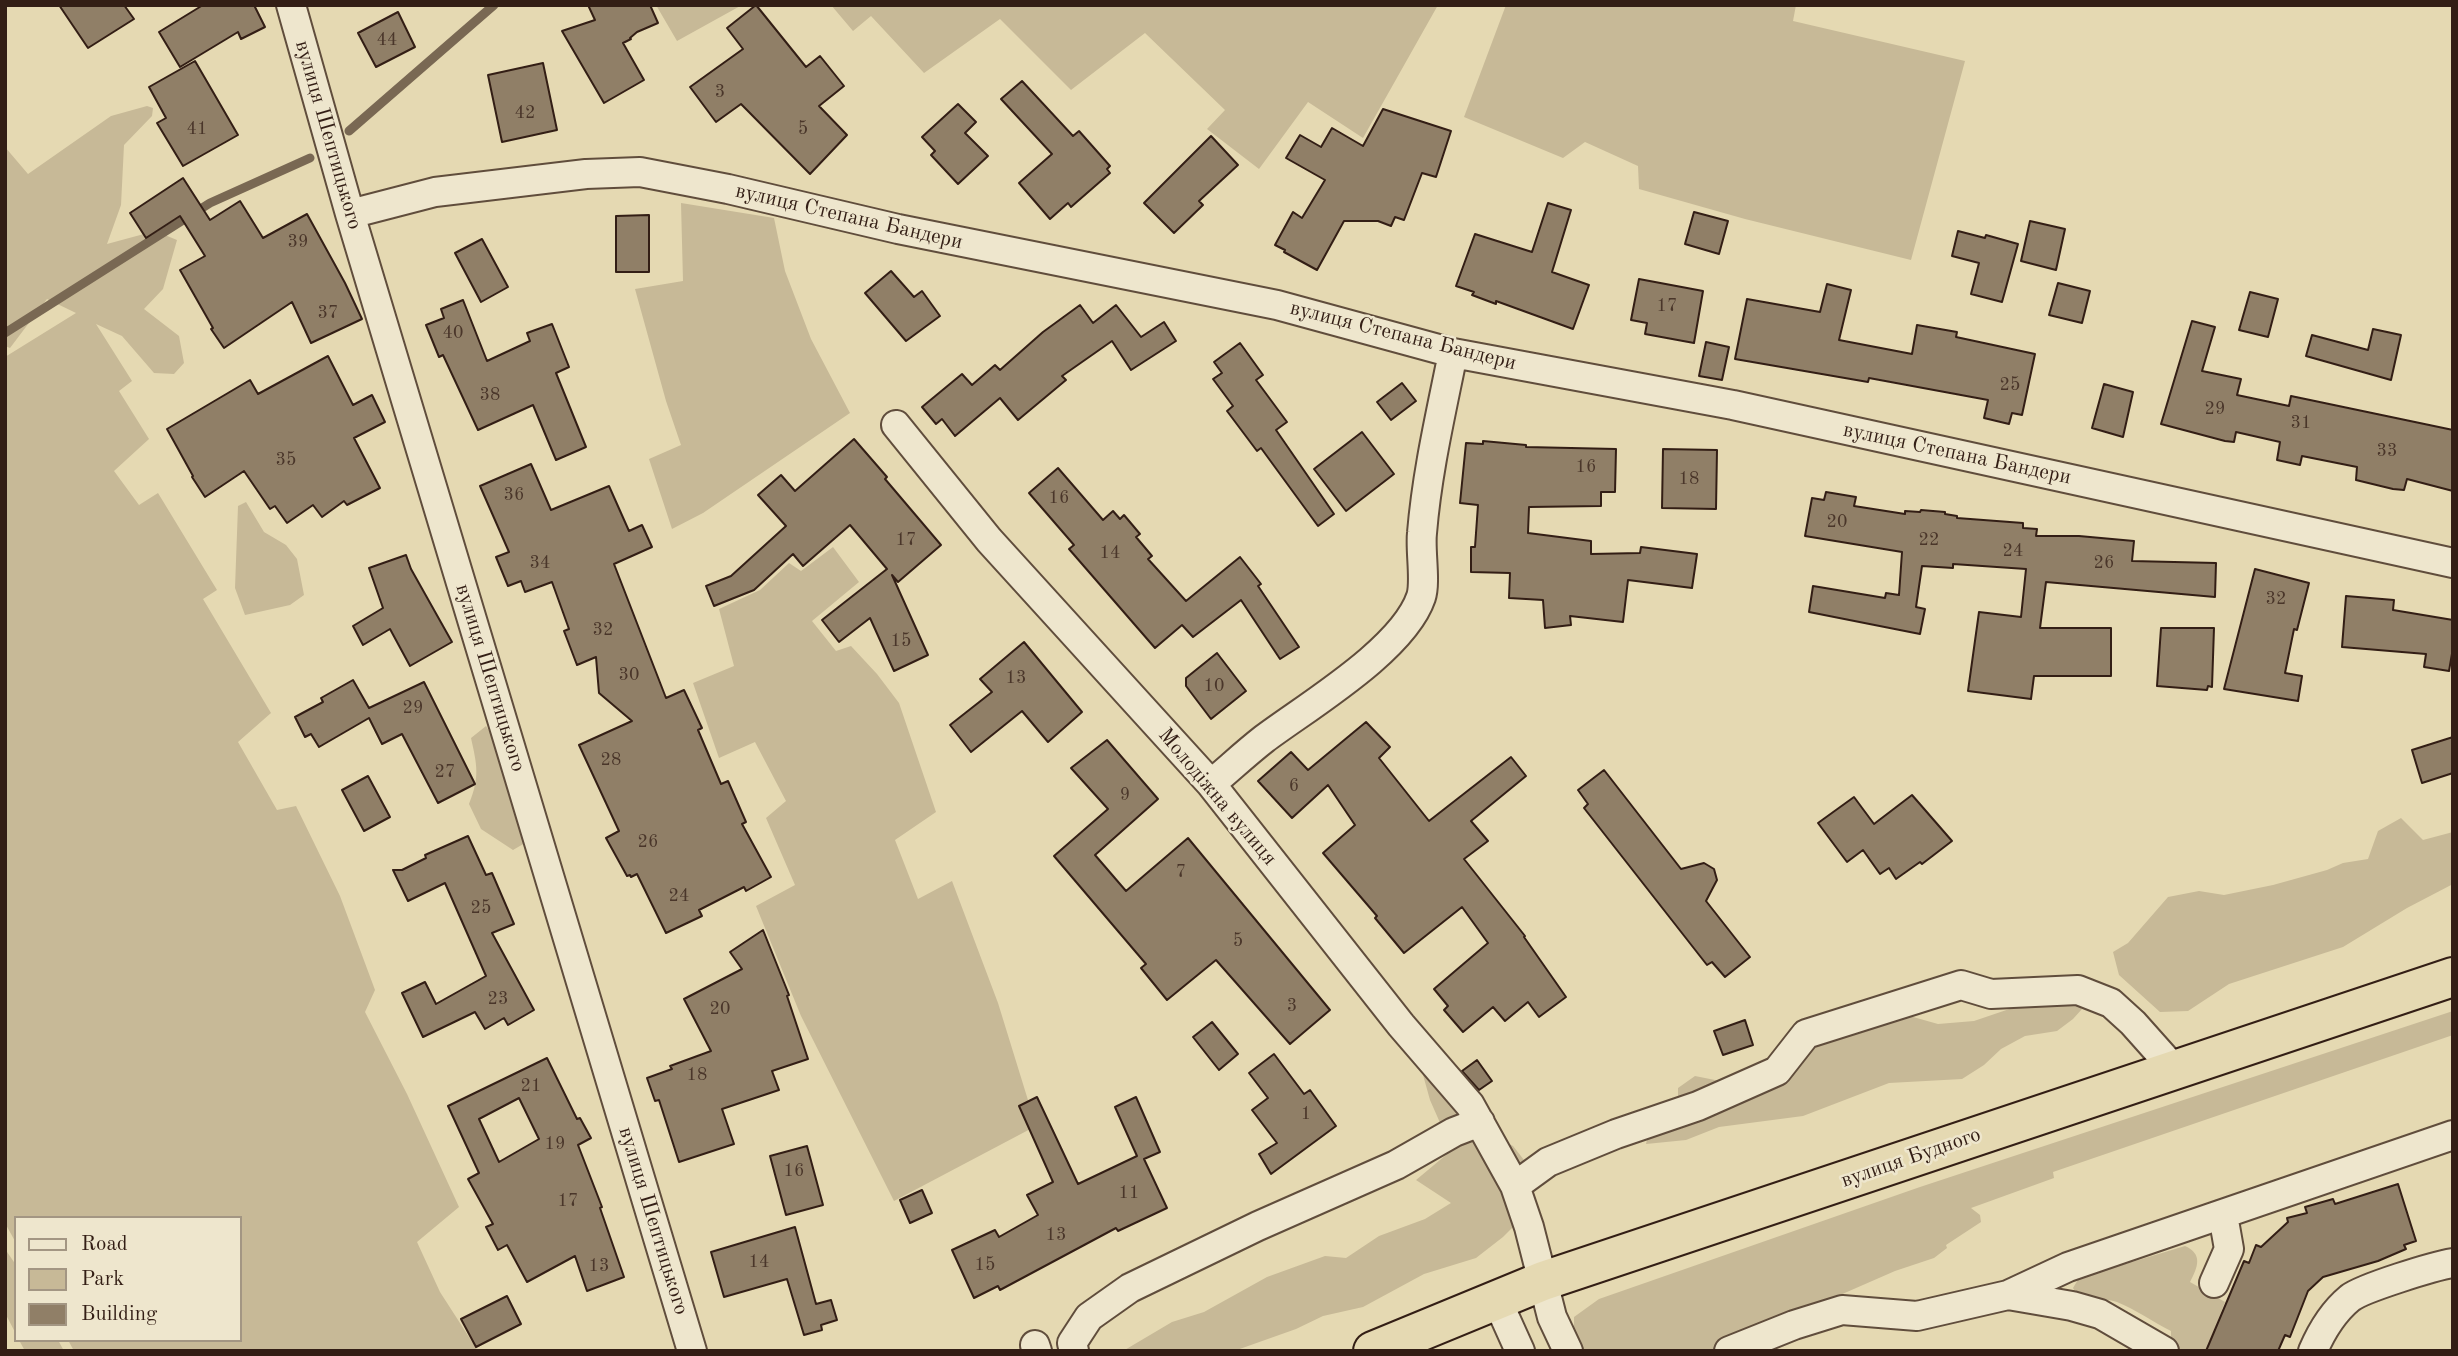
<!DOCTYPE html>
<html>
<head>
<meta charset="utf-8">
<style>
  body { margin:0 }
  #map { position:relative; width:2458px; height:1356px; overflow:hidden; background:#e5d9b2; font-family:"Old Standard TT",serif }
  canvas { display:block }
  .frame { position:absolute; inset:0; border:7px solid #331e15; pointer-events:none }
  .legend { position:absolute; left:14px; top:1216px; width:228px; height:126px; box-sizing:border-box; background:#eee6cd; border:2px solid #a39683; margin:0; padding:9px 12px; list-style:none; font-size:21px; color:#331e15 }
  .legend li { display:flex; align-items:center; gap:14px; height:35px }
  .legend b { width:35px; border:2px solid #a39683 }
</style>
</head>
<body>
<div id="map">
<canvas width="2458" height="1356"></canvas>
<div class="frame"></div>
<ul class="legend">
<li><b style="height:9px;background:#eee6cd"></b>Road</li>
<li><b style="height:19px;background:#c7b997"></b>Park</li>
<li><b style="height:19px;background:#907f67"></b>Building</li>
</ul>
</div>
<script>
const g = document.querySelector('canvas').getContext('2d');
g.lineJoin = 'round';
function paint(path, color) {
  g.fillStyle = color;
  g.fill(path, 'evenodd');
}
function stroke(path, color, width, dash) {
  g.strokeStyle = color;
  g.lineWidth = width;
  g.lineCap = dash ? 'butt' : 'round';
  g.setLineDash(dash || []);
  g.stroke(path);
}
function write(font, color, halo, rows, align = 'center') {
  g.font = font + ' "Old Standard TT",serif';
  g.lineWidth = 5;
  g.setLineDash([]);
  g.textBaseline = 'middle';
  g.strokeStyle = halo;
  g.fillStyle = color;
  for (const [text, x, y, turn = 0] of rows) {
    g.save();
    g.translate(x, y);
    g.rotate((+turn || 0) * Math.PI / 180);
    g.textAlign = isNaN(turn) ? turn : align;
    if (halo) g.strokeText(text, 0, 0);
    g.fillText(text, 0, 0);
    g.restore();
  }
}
paint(new Path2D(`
  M 656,5 L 742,5 L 677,41 Z
  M 831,5 L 1438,5 L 1363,138 L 1308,102 L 1259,169 L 1207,129 L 1225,110 L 1145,33 L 1071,90 L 1000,19 L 924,73 L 871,16 L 853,31 Z
  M 1506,5 L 1796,5 L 1793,21 L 1965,61 L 1911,260 L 1745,219 L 1639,189 L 1638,166 L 1585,142 L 1563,158 L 1464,117 Z
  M 147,106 L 153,108 L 152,116 L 124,145 L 121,205 L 107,244 L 155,231 L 177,240 L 163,289 L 144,309 L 179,336 L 184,363 L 174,374 L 154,373 L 122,336 L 96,324 L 132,381 L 119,391 L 149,439 L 114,471 L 139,505 L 158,493 L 217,590 L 203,599 L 271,713 L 238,742 L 277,810 L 296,806 L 340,896 L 375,990 L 365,1012 L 407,1094 L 459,1207 L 417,1242 L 440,1292 L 478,1351 L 74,1351 L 68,1340 L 240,1340 L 240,1218 L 16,1218 L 16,1243 L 5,1223 L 5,357 L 76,313 L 47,299 L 10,348 L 5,346 L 5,147 L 28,174 L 111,116 Z
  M 681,203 L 774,218 L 785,271 L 811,339 L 850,413 L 703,513 L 672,529 L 649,459 L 681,445 L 666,401 L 635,289 L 683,281 Z
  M 246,502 L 264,532 L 286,545 L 297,559 L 304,595 L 290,605 L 245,615 L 235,588 L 238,506 Z
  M 833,547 L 859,582 L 812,621 L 836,651 L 851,646 L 877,674 L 899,703 L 936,812 L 895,840 L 918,899 L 952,881 L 998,1003 L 1036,1126 L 894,1201 L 801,1016 L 756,906 L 795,885 L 766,818 L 786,801 L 755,742 L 719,758 L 693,683 L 734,666 L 719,609 L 760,590 L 789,563 L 801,571 Z
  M 486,726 L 502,752 L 525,843 L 513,850 L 481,829 L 469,804 C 480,777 477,765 471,738 Z
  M 2401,818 L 2423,840 L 2453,832 L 2453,884 L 2407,908 L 2343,947 L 2229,984 L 2188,1011 L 2160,1012 L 2119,975 L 2113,952 L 2128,943 L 2168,897 L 2199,891 L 2224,895 L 2273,885 L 2327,870 L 2343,863 L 2368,859 L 2378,831 Z
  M 2069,996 L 2082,1009 L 2073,1019 L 2057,1031 L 2025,1036 L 2001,1049 L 1984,1065 L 1962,1079 L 1889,1083 L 1803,1116 L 1719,1127 L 1686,1140 L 1646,1144 L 1650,1127 L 1678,1119 L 1678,1088 L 1695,1076 L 1720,1081 L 1752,1093 L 1814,1037 L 1906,1015 L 1938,1024 L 1974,1021 L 2030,1002 Z
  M 2453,1011 L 2453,1035 L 2053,1172 L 2054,1178 L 1971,1208 L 1980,1215 L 1981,1222 L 1946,1245 L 1947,1248 L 1934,1258 L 1895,1271 L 1712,1351 L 1579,1351 L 1574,1339 L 1574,1317 L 1599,1299 L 1920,1187 Z
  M 1420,1064 L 1485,1131 L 1513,1146 L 1524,1160 L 1536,1187 L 1525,1215 L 1503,1237 L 1476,1258 L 1424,1274 L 1363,1307 L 1323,1316 L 1296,1329 L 1234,1351 L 1123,1351 L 1172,1322 L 1204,1312 L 1267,1277 L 1325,1256 L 1346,1258 L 1379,1236 L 1425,1219 L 1451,1203 L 1416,1180 L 1452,1150 L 1430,1100 Z
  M 2185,1246 C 2203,1254 2198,1267 2190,1282 L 2225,1302 L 2206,1351 L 2184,1351 L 2171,1344 L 2171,1331 C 2153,1322 2135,1309 2117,1302 C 2101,1296 2083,1309 2073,1288 L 2079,1278 Z
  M 5,1249 L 16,1265 L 16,1334 L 5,1313 Z
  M 19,1340 L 58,1340 L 64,1351 L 25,1351 Z`), '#c7b997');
stroke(new Path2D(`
  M 349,131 L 494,5
  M 5,333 L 210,203 L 310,158`), '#796853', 9);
const building = new Path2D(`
  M 59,5 L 124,5 L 134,19 L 88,48 Z
  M 203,5 L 254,5 L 265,27 L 241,39 L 238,32 L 180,67 L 159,32 Z
  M 588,5 L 650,5 L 658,23 L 637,32 L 630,38 L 631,39 L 623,43 L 644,80 L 604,103 L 562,31 L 595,20 Z
  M 756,5 L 806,67 L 820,56 L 844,86 L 819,106 L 847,135 L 810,174 L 741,104 L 716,122 L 690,87 L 743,49 L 727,28 Z
  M 398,12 L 415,47 L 376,67 L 358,33 Z
  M 195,61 L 238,135 L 183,166 L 157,123 L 166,118 L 149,87 Z
  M 543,63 L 557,130 L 502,142 L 488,75 Z
  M 1022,81 L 1073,136 L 1079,131 L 1110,166 L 1107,169 L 1110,173 L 1071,207 L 1068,203 L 1050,219 L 1019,183 L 1052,154 L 1001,99 Z
  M 958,104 L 976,122 L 965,133 L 988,156 L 958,184 L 931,155 L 935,151 L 922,137 Z
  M 1383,109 L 1451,131 L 1436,177 L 1422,173 L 1404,220 L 1395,217 L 1391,226 L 1378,221 L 1344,221 L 1317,270 L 1284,252 L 1285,250 L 1275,245 L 1293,212 L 1302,218 L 1325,180 L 1286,158 L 1300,135 L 1321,147 L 1332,128 L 1363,146 Z
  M 1211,136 L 1238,165 L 1199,201 L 1203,205 L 1174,233 L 1144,203 Z
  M 183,178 L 210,220 L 240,201 L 263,238 L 307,214 L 345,283 L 362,319 L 311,343 L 292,302 L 224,348 L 211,329 L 213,328 L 180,270 L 205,256 L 180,216 L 146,238 L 130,213 Z
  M 1548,203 L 1571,210 L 1552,272 L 1589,285 L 1573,329 L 1496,301 L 1496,304 L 1472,295 L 1474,292 L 1456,286 L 1475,234 L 1532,252 Z
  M 1694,212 L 1728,221 L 1719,254 L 1685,244 Z
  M 649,215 L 649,272 L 616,272 L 616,216 Z
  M 2030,221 L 2065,229 L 2056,270 L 2021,261 Z
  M 1958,231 L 1985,238 L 1986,235 L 2018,244 L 2002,302 L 1971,294 L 1979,263 L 1952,256 Z
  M 482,239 L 508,287 L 481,302 L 455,253 Z
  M 891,271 L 914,297 L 922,291 L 940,316 L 906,341 L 865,293 Z
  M 1639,279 L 1703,291 L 1694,343 L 1645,334 L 1647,323 L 1631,320 Z
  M 2058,283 L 2090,291 L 2082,323 L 2049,315 Z
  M 1827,284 L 1851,290 L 1839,340 L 1912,354 L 1917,325 L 1957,332 L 1956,337 L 2035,354 L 2022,415 L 2012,413 L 2009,424 L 1984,418 L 1988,400 L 1869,378 L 1868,382 L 1735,359 L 1747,299 L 1820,312 Z
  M 2250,292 L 2278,299 L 2268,337 L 2239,330 Z
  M 463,300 L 487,361 L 530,341 L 527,333 L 552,324 L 569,367 L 556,373 L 586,447 L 556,460 L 533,405 L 478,430 L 443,355 L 439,357 L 426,325 L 444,318 L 441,309 Z
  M 1080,305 L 1093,323 L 1116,305 L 1141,337 L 1164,322 L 1176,341 L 1131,370 L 1112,341 L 1062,376 L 1066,380 L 1018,420 L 1000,398 L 955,436 L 942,419 L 936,424 L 922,407 L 962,374 L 972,385 L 995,365 L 1000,370 L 1043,332 Z
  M 2192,321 L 2215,327 L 2202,371 L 2241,379 L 2237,395 L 2289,406 L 2291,396 L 2453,430 L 2453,491 L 2407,479 L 2404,490 L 2393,489 L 2356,480 L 2357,467 L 2302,456 L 2300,465 L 2277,460 L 2280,442 L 2236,432 L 2234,442 L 2225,441 L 2161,424 Z
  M 2373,329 L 2401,335 L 2391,380 L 2306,356 L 2312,335 L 2368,350 Z
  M 1706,342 L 1729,347 L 1722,380 L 1699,376 Z
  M 1240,343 L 1263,375 L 1256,380 L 1287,422 L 1276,430 L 1334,514 L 1318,526 L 1261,448 L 1257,451 L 1227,411 L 1233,406 L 1213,379 L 1222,373 L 1214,362 Z
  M 328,356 L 353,405 L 372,395 L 385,422 L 354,438 L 380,488 L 347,505 L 344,501 L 322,517 L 313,505 L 287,523 L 275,506 L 270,509 L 244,471 L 205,497 L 192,477 L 193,476 L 167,429 L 250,380 L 258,394 Z
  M 1402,383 L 1416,401 L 1391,420 L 1377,402 Z
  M 2104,384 L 2133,392 L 2123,437 L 2092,428 Z
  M 1362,432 L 1394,474 L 1346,511 L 1314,469 Z
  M 854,439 L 887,477 L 885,479 L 941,545 L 898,582 L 892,575 L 928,655 L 894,671 L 870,618 L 839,642 L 822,620 L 887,569 L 850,525 L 803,566 L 793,554 L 754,590 L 714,606 L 706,586 L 731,576 L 786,526 L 758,495 L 781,475 L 795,491 Z
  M 1483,441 L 1526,445 L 1526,447 L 1616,449 L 1615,492 L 1601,492 L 1601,506 L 1529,507 L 1528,533 L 1591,541 L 1591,554 L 1640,553 L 1641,547 L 1697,554 L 1692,588 L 1628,580 L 1623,622 L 1570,616 L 1571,625 L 1545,628 L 1543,600 L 1509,598 L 1510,573 L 1471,572 L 1471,547 L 1475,547 L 1478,505 L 1460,503 L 1466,443 L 1483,444 Z
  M 1663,449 L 1717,450 L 1716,509 L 1662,508 Z
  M 531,464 L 551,510 L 609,486 L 629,531 L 642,525 L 652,547 L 614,564 L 666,698 L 684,690 L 702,728 L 698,730 L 721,784 L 728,781 L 746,822 L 742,824 L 771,877 L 746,891 L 744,887 L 699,910 L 702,916 L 666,933 L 637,874 L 631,877 L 630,875 L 627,876 L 606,838 L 619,831 L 579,745 L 632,721 L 599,693 L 596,657 L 577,665 L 564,631 L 569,629 L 552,582 L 525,592 L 521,581 L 508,586 L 496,557 L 509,552 L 480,486 Z
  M 1058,468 L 1103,520 L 1113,511 L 1120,519 L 1124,515 L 1140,534 L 1136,537 L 1152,556 L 1148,559 L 1186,601 L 1240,557 L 1261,584 L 1258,586 L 1299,647 L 1280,659 L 1241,600 L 1193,637 L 1182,625 L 1155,648 L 1069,549 L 1074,545 L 1029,493 Z
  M 1826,492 L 1856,497 L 1854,506 L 1905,514 L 1905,511 L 1920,512 L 1921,510 L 1945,512 L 1945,514 L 1957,516 L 1957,518 L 2023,523 L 2023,528 L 2037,529 L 2036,536 L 2079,536 L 2134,541 L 2132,561 L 2216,563 L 2215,597 L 2046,582 L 2040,628 L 2111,628 L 2111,676 L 2034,676 L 2031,699 L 1968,691 L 1979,612 L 2021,617 L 2026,569 L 1953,564 L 1953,568 L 1922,566 L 1916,607 L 1925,609 L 1920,634 L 1809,612 L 1813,586 L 1885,598 L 1886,593 L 1899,595 L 1902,552 L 1805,536 L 1812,498 L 1824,500 Z
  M 406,555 L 411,569 L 452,642 L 410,666 L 390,629 L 363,645 L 353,626 L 383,608 L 369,568 Z
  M 2255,569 L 2309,583 L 2297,630 L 2294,629 L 2285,673 L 2302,676 L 2298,701 L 2224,689 Z
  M 2346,596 L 2394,600 L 2393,610 L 2453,620 L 2453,648 L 2449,671 L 2424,667 L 2426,654 L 2342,647 Z
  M 2161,628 L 2214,628 L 2212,687 L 2208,686 L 2207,690 L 2157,686 Z
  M 1024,642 L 1082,712 L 1048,742 L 1022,711 L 971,752 L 950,725 L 992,692 L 980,679 Z
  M 1217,653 L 1246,691 L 1211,719 L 1186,686 L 1186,678 Z
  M 353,680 L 369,708 L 424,682 L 475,784 L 438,803 L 402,734 L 382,744 L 369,718 L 319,747 L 311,734 L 305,737 L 295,717 L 323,702 L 321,698 Z
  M 1366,722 L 1390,747 L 1379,758 L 1429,821 L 1511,757 L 1526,776 L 1471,821 L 1488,841 L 1464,859 L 1525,936 L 1524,937 L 1566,997 L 1539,1017 L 1528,1002 L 1505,1021 L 1493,1007 L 1463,1032 L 1444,1010 L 1448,1006 L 1434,989 L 1488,943 L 1462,907 L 1404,953 L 1375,918 L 1377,916 L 1323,853 L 1355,825 L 1328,785 L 1292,818 L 1258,781 L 1291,752 L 1308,770 Z
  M 2453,737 L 2453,773 L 2422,783 L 2412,750 Z
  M 1107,740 L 1158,799 L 1095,855 L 1126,891 L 1188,838 L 1330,1010 L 1290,1044 L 1216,960 L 1167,1000 L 1141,968 L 1146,964 L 1054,856 L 1108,809 L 1071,768 Z
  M 1604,770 L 1681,869 L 1704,863 L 1714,869 L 1717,880 L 1706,901 L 1750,957 L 1725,977 L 1712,962 L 1707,965 L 1584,808 L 1588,804 L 1578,790 Z
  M 368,776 L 390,817 L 364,831 L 342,790 Z
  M 1912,795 L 1952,841 L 1922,864 L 1920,862 L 1896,879 L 1889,868 L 1880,874 L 1863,850 L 1847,862 L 1818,823 L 1854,797 L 1874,824 Z
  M 468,836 L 486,875 L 492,873 L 514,924 L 492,933 L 534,1010 L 508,1025 L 504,1018 L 485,1029 L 475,1012 L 423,1037 L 402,993 L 425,982 L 436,1004 L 486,976 L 445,883 L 408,901 L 393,870 L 402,870 L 426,858 L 425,855 Z
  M 763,930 L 789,995 L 787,996 L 808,1059 L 772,1071 L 779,1090 L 722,1109 L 734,1144 L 679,1162 L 659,1100 L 655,1101 L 647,1078 L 672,1069 L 670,1066 L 711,1051 L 684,999 L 742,969 L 730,952 Z
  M 1745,1020 L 1753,1045 L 1723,1055 L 1714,1031 Z
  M 1212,1022 L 1238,1054 L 1219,1070 L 1193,1037 Z
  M 1274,1054 L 1304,1094 L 1310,1090 L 1336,1126 L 1271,1174 L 1259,1154 L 1277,1143 L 1252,1110 L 1268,1098 L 1249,1073 Z
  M 547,1058 L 577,1119 L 580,1118 L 591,1138 L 578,1145 L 602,1207 L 600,1208 L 624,1277 L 587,1291 L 575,1256 L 527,1282 L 507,1245 L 498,1250 L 486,1227 L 493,1224 L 468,1179 L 479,1173 L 448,1106 ZM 519,1098 L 539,1139 L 499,1162 L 479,1119 Z
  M 1477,1060 L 1492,1081 L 1479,1090 L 1462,1071 Z
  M 1037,1097 L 1078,1184 L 1137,1156 L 1115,1107 L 1136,1097 L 1160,1152 L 1144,1159 L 1167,1208 L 1118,1231 L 1116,1228 L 1000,1290 L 998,1286 L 974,1298 L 952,1250 L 995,1230 L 999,1237 L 1038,1215 L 1027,1195 L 1053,1182 L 1019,1106 Z
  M 807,1146 L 823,1205 L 786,1215 L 770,1156 Z
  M 2398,1184 L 2416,1241 L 2404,1245 L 2406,1249 L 2378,1261 L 2323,1277 L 2308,1291 L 2290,1337 L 2285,1335 L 2278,1351 L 2206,1351 L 2244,1261 L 2249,1263 L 2256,1245 L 2261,1247 L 2288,1222 L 2287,1218 L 2307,1213 L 2305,1207 L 2333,1199 L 2335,1204 Z
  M 922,1190 L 932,1213 L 910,1223 L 900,1200 Z
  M 795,1227 L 816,1304 L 831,1300 L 837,1320 L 821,1325 L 822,1330 L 804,1335 L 787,1279 L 724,1297 L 711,1252 Z
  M 507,1296 L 521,1324 L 476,1347 L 461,1319 Z`);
paint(building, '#907f67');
stroke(building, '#331e15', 2);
const minor = new Path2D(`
  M 291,5 L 350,214 L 692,1351
  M 350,214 L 435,192 L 586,174 L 640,172 L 728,189 L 898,229 L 1277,305 L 1453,353 L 1733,405 L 2453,563
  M 896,425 L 989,540 L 1211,784 L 1401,1025 L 1470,1105 L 1515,1186 L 1529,1227 L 1552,1317 L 1568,1351
  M 1211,784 C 1229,769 1246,753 1264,739 C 1308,706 1403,650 1421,597 C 1426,582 1420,550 1422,533 C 1427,472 1441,413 1453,353
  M 1515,1186 L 1548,1162 L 1616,1134 L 1698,1106 L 1777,1071 L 1806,1034 L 1961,985 L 1991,994 L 2078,990 L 2111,1003 L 2133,1023 L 2174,1069
  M 2214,1283 L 2229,1249 L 2223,1215
  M 2008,1295 L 2072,1306 L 2100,1314 L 2164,1351
  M 1497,1300 L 1520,1351
  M 1035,1345 L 1037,1351
  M 1074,1351 L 1072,1343 L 1089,1317 L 1130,1288 L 1258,1226 L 1396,1165 L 1454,1132 L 1480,1122
  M 1729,1351 L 1794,1325 L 1842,1310 L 1917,1316 L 2008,1295 L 2068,1267 L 2453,1135
  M 2313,1351 C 2322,1330 2333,1312 2350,1298 C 2363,1288 2434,1266 2453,1263`);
const highway = new Path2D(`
  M 1373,1351 L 1543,1281 L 2453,977`);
stroke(minor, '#604d3c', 32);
stroke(highway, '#331e15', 42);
stroke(minor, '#eee6cd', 28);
stroke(highway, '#e5d9b2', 38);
write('18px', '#4a362a', null, [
  ["44",387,40],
  ["3",720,92],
  ["42",525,113],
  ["41",197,129],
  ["5",803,129],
  ["39",298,242],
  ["17",1667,306],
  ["37",328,313],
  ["40",453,333],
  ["25",2010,385],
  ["38",490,395],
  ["29",2215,409],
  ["31",2301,423],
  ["33",2387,451],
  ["35",286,460],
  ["16",1586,467],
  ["18",1689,479],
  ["36",514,495],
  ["16",1059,498],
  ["20",1837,522],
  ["17",906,540],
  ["22",1929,540],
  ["24",2013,551],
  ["14",1110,553],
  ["34",540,563],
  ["26",2104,563],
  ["32",2276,599],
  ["32",603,630],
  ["15",901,641],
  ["30",629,675],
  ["13",1016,678],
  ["10",1214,686],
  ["29",413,708],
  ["28",611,760],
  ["27",445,772],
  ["6",1294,786],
  ["9",1125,795],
  ["26",648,842],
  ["7",1181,872],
  ["24",679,896],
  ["25",481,908],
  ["5",1238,941],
  ["23",498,999],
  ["3",1292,1006],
  ["20",720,1009],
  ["18",697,1075],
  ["21",531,1086],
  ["1",1306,1114],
  ["19",555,1144],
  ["16",794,1171],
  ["11",1129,1193],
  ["17",568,1201],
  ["13",1056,1235],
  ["14",759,1262],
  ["15",985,1265],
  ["13",599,1266]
]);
write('21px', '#331e15', '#eee6cd', [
  ["вулиця Шептицького",328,135,74],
  ["вулиця Степана Бандери",849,217,13],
  ["вулиця Степана Бандери",1403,336,14],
  ["вулиця Степана Бандери",1957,454,12],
  ["вулиця Шептицького",490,678,73],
  ["Молодіжна вулиця",1217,797,50],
  ["вулиця Будного",1911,1158,-19],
  ["вулиця Шептицького",653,1221,73]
]);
</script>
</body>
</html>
